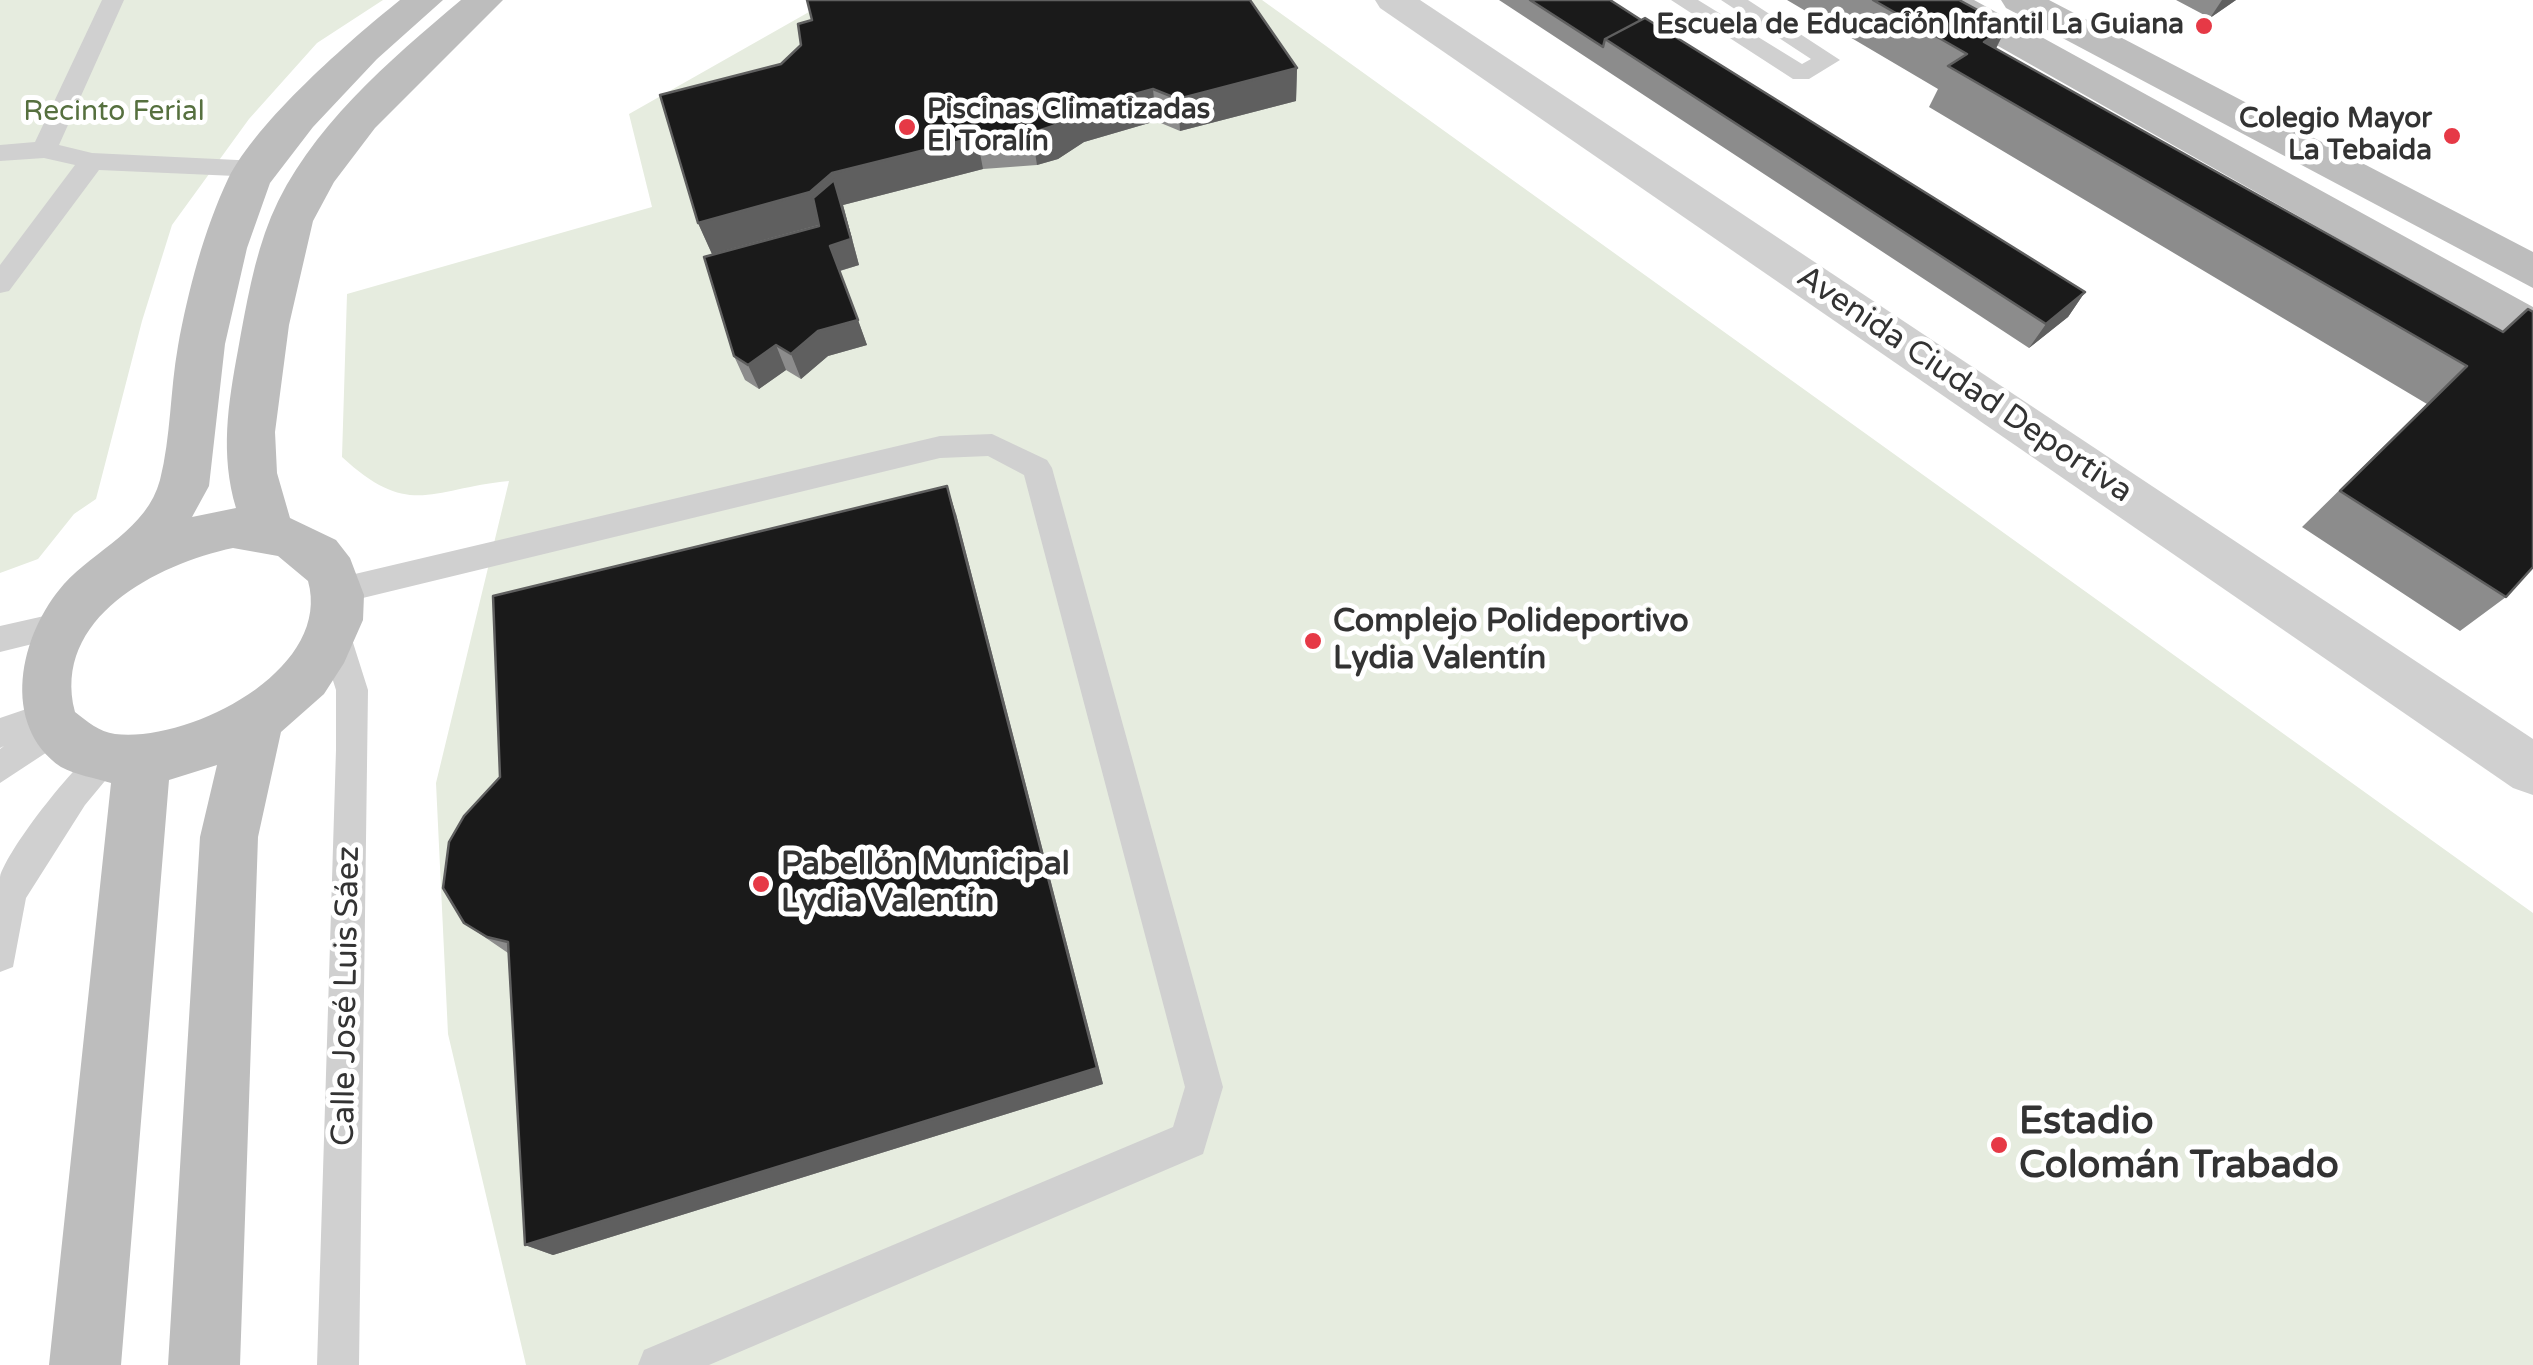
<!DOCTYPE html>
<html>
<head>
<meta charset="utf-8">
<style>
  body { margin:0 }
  canvas { display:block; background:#fff }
</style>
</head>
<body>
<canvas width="2533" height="1365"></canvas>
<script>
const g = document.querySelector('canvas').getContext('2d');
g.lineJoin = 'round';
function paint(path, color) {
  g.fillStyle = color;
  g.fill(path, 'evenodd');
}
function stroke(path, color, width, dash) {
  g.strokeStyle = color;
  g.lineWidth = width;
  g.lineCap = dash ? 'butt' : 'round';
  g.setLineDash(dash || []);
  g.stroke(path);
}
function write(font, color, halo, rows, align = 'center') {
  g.font = font + ' "Varela Round",sans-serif';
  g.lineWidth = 10;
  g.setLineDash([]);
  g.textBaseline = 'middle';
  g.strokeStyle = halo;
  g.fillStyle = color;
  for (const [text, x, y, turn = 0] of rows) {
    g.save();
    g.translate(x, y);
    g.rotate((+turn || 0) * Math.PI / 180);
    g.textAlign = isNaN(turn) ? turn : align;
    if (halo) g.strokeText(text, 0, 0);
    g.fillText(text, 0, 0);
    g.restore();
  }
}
paint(new Path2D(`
  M 0,0 L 383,0 L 317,43 L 249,119 L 172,225 L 142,321 L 96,499 L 74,514 L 38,559 L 0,573 Z
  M 851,0 L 1262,0 L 2533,913 L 2533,1365 L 526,1365 L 448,1034 L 436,783 L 509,481 C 432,488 410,520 342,457 L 347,294 L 652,207 L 629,114 L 816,8 Z`), '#e6ecdf');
paint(new Path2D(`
  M 102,0 L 124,0 L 59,145 L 92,153 L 258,161 L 271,169 L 258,177 L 99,170 L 9,291 L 0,293 L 0,265 L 75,165 L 44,158 L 0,161 L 0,145 L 35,142 Z
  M 1671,0 L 1698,0 L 1802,64 L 1811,59 L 1721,0 L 1748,0 L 1840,60 L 1809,79 L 1793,79 Z
  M 992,434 L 1047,460 L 1052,468 L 1223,1087 L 1203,1154 L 709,1365 L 638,1365 L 644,1350 L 1173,1127 L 1185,1087 L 1024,475 L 988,456 L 940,458 L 338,604 L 327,600 L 322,591 L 327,582 L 338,578 L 940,436 Z
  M 62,612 L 73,616 L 78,625 L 73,634 L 0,652 L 0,626 Z
  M 333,617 L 344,621 L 349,630 L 368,690 L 359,1365 L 317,1365 L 336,750 L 336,690 L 317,630 L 322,621 Z
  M 47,702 C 61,707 66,716 72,729 L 67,739 L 0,783 L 0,749 L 4,746 L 0,748 L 0,718 Z
  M 107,743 L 119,747 L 124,758 L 85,805 L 26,898 L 13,967 L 0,972 C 0,944 0,905 0,877 C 6,851 82,752 107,743 Z`), '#d0d0d0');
paint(new Path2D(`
  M 1375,0 L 1420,0 L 2533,739 L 2533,795 L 2513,788 L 1380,8 Z`), '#d0d0d0');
paint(new Path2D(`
  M 400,0 L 443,0 L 377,59 L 313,127 L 270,183 L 247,248 L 225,344 L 209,486 L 192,517 L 236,508 C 220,454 228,404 238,350 C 246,306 254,258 271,217 C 308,129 390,60 461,0 L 503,0 L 375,128 L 334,182 L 313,221 L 289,325 L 275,432 L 277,473 L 290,518 L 336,540 L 350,558 L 364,595 L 363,620 L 344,663 L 324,694 L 281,732 L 258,837 L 240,1365 L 168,1365 L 200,837 L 217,765 L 169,780 L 121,1365 L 49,1365 L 111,783 C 95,778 76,775 61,767 C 0,725 19,635 64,584 C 95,550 147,529 160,480 C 171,437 170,390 178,346 C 188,291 204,230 228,179 C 257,121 349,41 400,0 ZM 233,548 L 278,556 L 308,581 C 333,670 189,743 115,734 C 99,732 87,721 75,712 C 51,618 157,564 233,548 Z
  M 1926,0 L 1974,0 L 2533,307 L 2533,345 L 2517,340 L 1931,8 Z
  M 2001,0 L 2049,0 L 2533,252 L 2533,288 L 2006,8 Z`), '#bdbdbd');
paint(new Path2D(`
  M 1250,0 L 1297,68 L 1296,101 L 1180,131 L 1156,121 L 1084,142 L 1058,159 L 1037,165 L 983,169 L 843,205 L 859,265 L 840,271 L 867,345 L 828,356 L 801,379 L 786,370 L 759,389 L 745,380 L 734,356 L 819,225 L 712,254 L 698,223 Z
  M 1499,0 L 1610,0 L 2085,292 L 2068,317 L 2029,348 Z
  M 1787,0 L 1959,0 L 2007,26 L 1996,49 L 2503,332 L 2506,597 L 2460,631 L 2302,527 L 2427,404 L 1929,107 L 1938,89 Z
  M 2176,0 L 2236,0 L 2210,18 Z
  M 956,514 L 1103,1084 L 553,1255 L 525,1245 L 508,953 L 464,923 Z`), '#8c8c8c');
paint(new Path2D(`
  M 2222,0 L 2236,0 L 2210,18 Z
  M 2007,26 L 1986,68 L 1984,42 Z
  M 1297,68 L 1296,101 L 1180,131 L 1178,99 Z
  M 1153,89 L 1156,121 L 1084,142 L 1058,159 L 1037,165 L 1032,133 L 1080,109 Z
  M 977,137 L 983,169 L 843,205 L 859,265 L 839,271 L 822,224 L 712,254 L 698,223 L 832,173 Z
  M 2085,292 L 2068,317 L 2029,348 L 2046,324 Z
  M 858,320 L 867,345 L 828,356 L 801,379 L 791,354 L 818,331 Z
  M 776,345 L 786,370 L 759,389 L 748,365 Z
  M 947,486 L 956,514 L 1103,1084 L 553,1255 L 525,1245 Z`), '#5f5f5f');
const building = new Path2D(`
  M 807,0 L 1250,0 L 1297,68 L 1178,99 L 1153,89 L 1080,109 L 1053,126 L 1032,133 L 977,137 L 832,173 L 810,192 L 698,223 L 660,95 L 781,64 L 801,45 L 798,24 L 812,20 Z
  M 1530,0 L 1610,0 L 1641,20 L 1605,39 L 1603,47 Z
  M 1873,0 L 1959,0 L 2007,26 L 1984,42 L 2503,332 L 2528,309 L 2533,312 L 2533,567 L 2506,597 L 2340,491 L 2467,366 L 1948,66 L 1967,54 Z
  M 1645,18 L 2085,292 L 2046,324 L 1605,39 Z
  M 834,180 L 851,239 L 830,246 L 858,320 L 818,331 L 791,354 L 776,345 L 748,365 L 734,356 L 704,257 L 819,226 L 813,198 Z
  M 947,486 L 1097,1068 L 525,1245 L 508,942 L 487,937 L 464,923 L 443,888 L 449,842 L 464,816 L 500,777 L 493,596 Z`);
paint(building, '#1a1a1a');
stroke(building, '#5f5f5f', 2.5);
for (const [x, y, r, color] of [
  [2204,26,10,"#e63946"],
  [907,127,10,"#e63946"],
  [2452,136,10,"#e63946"],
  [1313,641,10,"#e63946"],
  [761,884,10,"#e63946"],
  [1999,1145,10,"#e63946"]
]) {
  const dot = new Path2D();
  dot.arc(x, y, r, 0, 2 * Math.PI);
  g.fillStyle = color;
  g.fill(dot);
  stroke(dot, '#fff', 4);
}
write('bold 28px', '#333', '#fff', [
  ["Escuela de Educación Infantil La Guiana",2184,26],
  ["Piscinas Climatizadas",927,111,"left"],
  ["El Toralín",927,143,"left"],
  ["Colegio Mayor",2432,120],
  ["La Tebaida",2432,152]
], 'right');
write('28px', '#56703f', '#fff', [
  ["Recinto Ferial",114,113]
]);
write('32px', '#333', '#fff', [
  ["Avenida Ciudad Deportiva",1964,385,34],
  ["Calle José Luis Sáez",347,996,-89]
]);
write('bold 32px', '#333', '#fff', [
  ["Complejo Polideportivo",1333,623],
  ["Lydia Valentín",1333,660],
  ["Pabellón Municipal",781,866],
  ["Lydia Valentín",781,903]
], 'left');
write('bold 38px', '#333', '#fff', [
  ["Estadio",2019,1123],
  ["Colomán Trabado",2019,1167]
], 'left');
</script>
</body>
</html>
